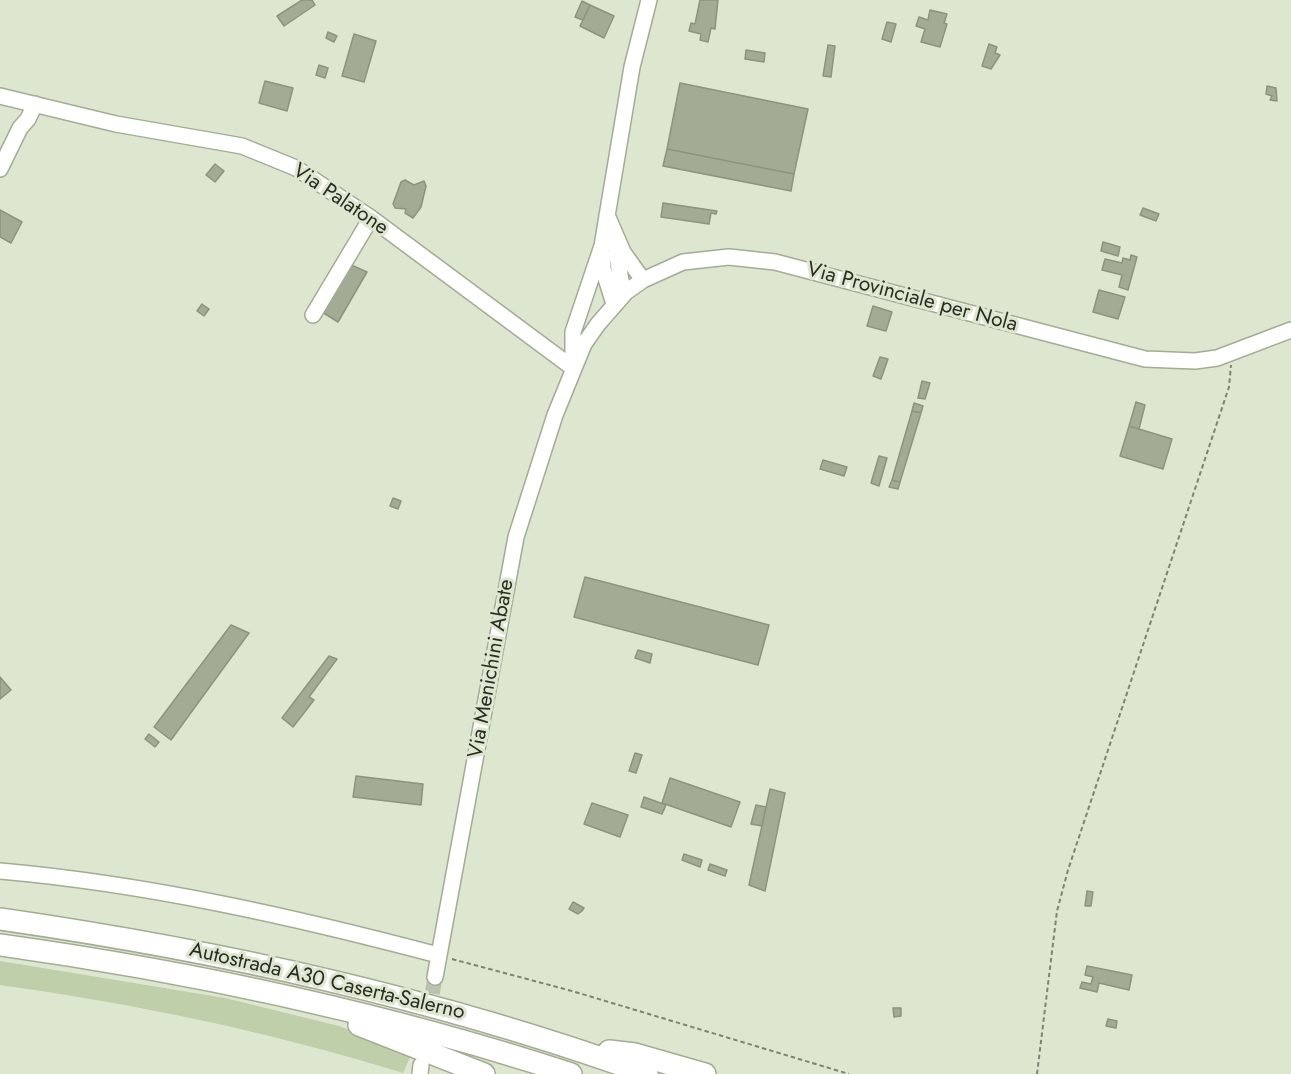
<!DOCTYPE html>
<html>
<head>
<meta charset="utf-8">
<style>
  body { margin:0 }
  canvas { display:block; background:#dde7cf }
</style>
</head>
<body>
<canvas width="1291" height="1074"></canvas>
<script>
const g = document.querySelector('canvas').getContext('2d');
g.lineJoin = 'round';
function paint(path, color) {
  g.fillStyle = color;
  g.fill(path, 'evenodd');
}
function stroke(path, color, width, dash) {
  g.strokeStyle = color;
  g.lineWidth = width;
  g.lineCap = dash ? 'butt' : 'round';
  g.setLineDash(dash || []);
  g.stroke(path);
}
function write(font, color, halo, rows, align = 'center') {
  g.font = font + ' Jost,sans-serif';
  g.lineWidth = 6;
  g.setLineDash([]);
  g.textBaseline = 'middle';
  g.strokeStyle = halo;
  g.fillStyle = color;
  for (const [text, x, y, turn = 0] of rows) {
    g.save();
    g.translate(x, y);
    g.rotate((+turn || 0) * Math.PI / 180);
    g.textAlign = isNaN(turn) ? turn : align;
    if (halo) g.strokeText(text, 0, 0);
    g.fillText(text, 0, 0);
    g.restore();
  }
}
paint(new Path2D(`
  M 0,961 L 225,998 L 339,1026 L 412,1053 L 403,1073 C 271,1032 137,1004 0,985 Z`), '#bfcfa9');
const building = new Path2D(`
  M 302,0 L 312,0 L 315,5 L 284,26 L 277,16 Z
  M 700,0 L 718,0 L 715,29 L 711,28 L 708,42 L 700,40 L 701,34 L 689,31 L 691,23 L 695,24 Z
  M 582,1 L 590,5 L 583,20 L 575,17 Z
  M 590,5 L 614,16 L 604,38 L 580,26 Z
  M 930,10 L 947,14 L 944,23 L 947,24 L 940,47 L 921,42 L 925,29 L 916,26 L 919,17 L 928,20 Z
  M 887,22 L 896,24 L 891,42 L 882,39 Z
  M 328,32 L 337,36 L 334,42 L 326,38 Z
  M 354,34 L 376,41 L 364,82 L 342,76 Z
  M 989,44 L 997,47 L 995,53 L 1000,55 L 991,69 L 982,66 Z
  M 828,45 L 835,46 L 831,77 L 823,76 Z
  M 746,50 L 765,53 L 764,62 L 745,59 Z
  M 319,65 L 328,68 L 325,78 L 316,75 Z
  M 265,81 L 293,88 L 287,111 L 259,103 Z
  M 680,83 L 808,109 L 794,174 L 667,149 Z
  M 1267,86 L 1276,88 L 1277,101 L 1270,100 L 1272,96 L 1266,94 Z
  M 667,149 L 794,174 L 791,191 L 663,166 Z
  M 215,164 L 224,171 L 215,182 L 206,175 Z
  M 405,180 L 414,185 L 424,181 L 426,186 L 421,207 L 413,218 L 405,213 L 406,209 L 395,208 L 393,204 L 401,182 Z
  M 663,203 L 717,211 L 716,214 L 711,213 L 709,224 L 661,217 Z
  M 1143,208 L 1159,214 L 1156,221 L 1140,215 Z
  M 0,210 L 22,222 L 11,243 L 0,237 Z
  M 1103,242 L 1120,247 L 1118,256 L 1101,251 Z
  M 1131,255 L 1137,257 L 1128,290 L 1119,287 L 1122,275 L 1102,270 L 1105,259 L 1122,263 L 1123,258 L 1130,260 Z
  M 349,264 L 367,272 L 338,322 L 322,312 Z
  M 1099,290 L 1125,297 L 1118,319 L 1093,312 Z
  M 202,304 L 209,309 L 204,316 L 197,311 Z
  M 873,306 L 892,312 L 886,331 L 867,326 Z
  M 880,357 L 888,359 L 881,379 L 873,376 Z
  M 922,381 L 930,383 L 925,399 L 918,398 Z
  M 1136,402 L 1145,405 L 1139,429 L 1129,426 Z
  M 914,403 L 923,406 L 921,413 L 912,411 Z
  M 912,411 L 921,413 L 900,482 L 892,480 Z
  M 1129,426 L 1172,439 L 1163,469 L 1120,456 Z
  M 879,456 L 887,458 L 879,486 L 871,483 Z
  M 823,460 L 847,467 L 844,476 L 820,469 Z
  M 892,480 L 900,482 L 898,489 L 889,487 Z
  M 393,498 L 401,501 L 398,509 L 390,506 Z
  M 585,577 L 769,625 L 758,665 L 574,617 Z
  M 231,625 L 249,633 L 171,740 L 154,727 Z
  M 638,650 L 652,654 L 650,663 L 635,658 Z
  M 329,656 L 337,659 L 309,697 L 314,700 L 293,727 L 282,718 Z
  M 0,677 L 11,690 L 0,699 Z
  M 149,734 L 159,742 L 155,747 L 145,739 Z
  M 635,753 L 642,755 L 636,773 L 629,771 Z
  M 356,776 L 423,784 L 421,805 L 353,797 Z
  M 670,778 L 740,802 L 731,827 L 662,803 Z
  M 770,789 L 785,793 L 765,891 L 749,885 Z
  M 644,797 L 666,805 L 662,814 L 641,807 Z
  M 592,803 L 628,815 L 620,837 L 584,824 Z
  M 756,805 L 766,807 L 762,826 L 751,824 Z
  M 684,854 L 702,860 L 700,867 L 682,860 Z
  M 710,864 L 727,870 L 725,876 L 708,870 Z
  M 1087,891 L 1093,892 L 1091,906 L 1085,906 Z
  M 573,902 L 584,908 L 582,911 L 578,914 L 569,909 Z
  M 1087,966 L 1132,975 L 1129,990 L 1099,983 L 1097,992 L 1080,988 L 1082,982 L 1091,984 L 1093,977 L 1085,975 Z
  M 893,1008 L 901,1008 L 901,1016 L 894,1017 Z
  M 1108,1019 L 1117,1021 L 1116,1028 L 1106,1026 Z`);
paint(building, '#a2ac95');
stroke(building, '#8b957e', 1.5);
stroke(new Path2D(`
  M 425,1039 L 435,977`), '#b9c2ad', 15, [15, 8]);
const minor = new Path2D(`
  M 0,96 L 116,124 L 242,146 L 296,168 L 371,218 L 573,368
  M 0,169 L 20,128 L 28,119 L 35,104
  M 607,215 L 623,252 L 643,280
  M 615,243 L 621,281 L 626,292
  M 602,255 L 603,269 L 614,304
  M 313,315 L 371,218
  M 573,362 L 573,332 L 602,246 L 632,67 L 649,0
  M 0,871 C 148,884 294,917 438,955
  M 435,977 L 516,537 L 555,415 L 584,344 L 598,324 L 626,292 L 643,280 L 683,262 L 729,257 L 775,262 L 1145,359 L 1195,361 L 1217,358 L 1291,330
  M 420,1074 L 421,1065`);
const highway = new Path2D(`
  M 0,919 C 221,951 436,998 647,1074
  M 0,945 C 194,972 384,1013 571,1074
  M 359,1025 L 484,1074
  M 609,1051 L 635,1054 L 705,1074`);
stroke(minor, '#a3ac95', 18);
stroke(highway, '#a3ac95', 24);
stroke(new Path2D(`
  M 452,959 L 572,991 L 849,1074
  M 1037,1074 L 1057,911 L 1068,870 L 1229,387 L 1231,365`), '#7d8474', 2, [4.5, 3]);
stroke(minor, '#fff', 15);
stroke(highway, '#fff', 21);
write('21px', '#282c23', '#dde7cf', [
  ["Via Palatone",340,200,34],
  ["Via Provinciale per Nola",912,298,15],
  ["Via Menichini Abate",492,669,-80],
  ["Autostrada A30 Caserta-Salerno",327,982,13]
]);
</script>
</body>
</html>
